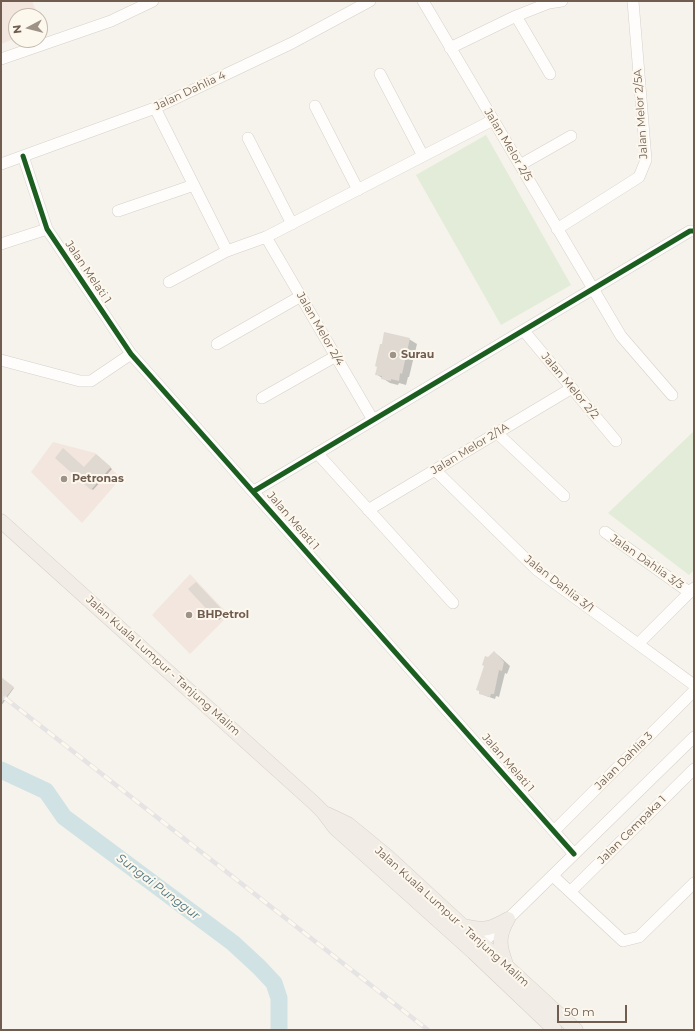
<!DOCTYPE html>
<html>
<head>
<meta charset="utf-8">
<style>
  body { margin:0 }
  #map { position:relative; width:695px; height:1031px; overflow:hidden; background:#f6f3ec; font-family:Montserrat,sans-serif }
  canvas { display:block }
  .frame { position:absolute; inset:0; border:2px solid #705d4f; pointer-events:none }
  .north { position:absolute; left:8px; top:8px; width:40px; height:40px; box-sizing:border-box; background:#fdf8ee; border:1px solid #c5baae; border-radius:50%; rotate:263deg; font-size:11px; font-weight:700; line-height:16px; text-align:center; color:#705d4f }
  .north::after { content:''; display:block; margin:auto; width:14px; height:18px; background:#9f9286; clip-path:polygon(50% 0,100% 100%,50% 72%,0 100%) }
  .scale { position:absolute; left:557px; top:1005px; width:70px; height:18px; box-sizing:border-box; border:2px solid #705d4f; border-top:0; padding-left:5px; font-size:12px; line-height:14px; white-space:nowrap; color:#705d4f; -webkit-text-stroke:3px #fdf8ee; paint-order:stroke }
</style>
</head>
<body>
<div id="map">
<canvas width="695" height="1031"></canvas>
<div class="frame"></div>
<div class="north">N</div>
<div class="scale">50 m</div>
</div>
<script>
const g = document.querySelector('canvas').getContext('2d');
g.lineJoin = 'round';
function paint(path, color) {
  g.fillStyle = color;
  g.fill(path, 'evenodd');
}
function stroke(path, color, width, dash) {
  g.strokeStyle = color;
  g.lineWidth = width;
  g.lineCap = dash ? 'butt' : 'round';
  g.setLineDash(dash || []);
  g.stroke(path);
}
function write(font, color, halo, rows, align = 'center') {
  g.font = font + ' Montserrat,sans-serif';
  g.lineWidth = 4;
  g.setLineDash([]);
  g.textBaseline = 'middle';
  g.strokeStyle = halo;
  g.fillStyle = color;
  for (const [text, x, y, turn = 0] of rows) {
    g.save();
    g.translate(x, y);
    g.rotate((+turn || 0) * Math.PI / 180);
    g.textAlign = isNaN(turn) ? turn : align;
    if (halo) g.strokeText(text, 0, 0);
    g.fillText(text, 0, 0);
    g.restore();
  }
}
paint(new Path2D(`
  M 1,1 L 32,1 L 38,16 L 16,16 L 16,38 L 1,44 Z
  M 53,442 L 95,453 L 121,478 L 82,523 L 31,472 Z
  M 190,574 L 229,615 L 190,654 L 152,615 Z`), '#f2e6de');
paint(new Path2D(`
  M 486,135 L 571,285 L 501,325 L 416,175 Z
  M 694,431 L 694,570 L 689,575 L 608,513 Z`), '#e2ecd8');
paint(new Path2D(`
  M 409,339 L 417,344 L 409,377 L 408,377 L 406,385 L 399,383 L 398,385 L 390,383 L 376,374 Z
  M 98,456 L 112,469 L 93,490 L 56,458 L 85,468 Z
  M 196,583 L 226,614 L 219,620 L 190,589 Z
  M 494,652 L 499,656 L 510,666 L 507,674 L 505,673 L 499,697 L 496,696 L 495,699 L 486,696 L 480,693 L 488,658 Z
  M 1,678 L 14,688 L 1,706 Z`), '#0003');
stroke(new Path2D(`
  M 1,770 L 46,791 L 64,817 L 233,943 L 259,967 L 274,983 L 279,998 L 279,1030`), '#d0e2e4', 17);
paint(new Path2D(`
  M 384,332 L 410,338 L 402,374 L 400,373 L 399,381 L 391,379 L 391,381 L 381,379 L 382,376 L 375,375 L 377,367 L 375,366 L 380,344 L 382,344 Z
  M 63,448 L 84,467 L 96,454 L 111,467 L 91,490 L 55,458 Z
  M 196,582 L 225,613 L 217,620 L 188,589 Z
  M 494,651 L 504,662 L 502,671 L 499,670 L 494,694 L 491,694 L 490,697 L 479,694 L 479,691 L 476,690 L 484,666 L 482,665 L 485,656 L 488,657 Z
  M 1,677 L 14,687 L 1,703 Z`), '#dfd9d2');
const minor = new Path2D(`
  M 423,1 L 621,336 L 672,395
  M 516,16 L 550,74
  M 450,48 L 516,16 L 549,3 L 562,1
  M 1,59 L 111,21 L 153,1
  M 380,74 L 423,156
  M 315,106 L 358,190
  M 155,108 L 227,251
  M 248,138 L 292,224
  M 23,156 L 47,229 L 131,354 L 574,854
  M 1,164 L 155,108 L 292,43 L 370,1
  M 520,165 L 571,136
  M 118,211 L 194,185
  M 557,229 L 639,177 L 646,160 L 633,1
  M 266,237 L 373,420
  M 1,244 L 47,229
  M 169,282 L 227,251 L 266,237 L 493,120
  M 524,331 L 616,441
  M 217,344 L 301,296
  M 1,360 L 80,381 L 91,381 L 131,354
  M 262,398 L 336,356
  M 497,433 L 564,496
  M 317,453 L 453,603
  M 435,470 L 537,570 L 694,685
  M 254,491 L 690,231 L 694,231
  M 368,510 L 572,388
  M 605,532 L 689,592
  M 638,644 L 694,588
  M 554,831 L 694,691
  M 553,876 L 623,941 L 639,937 L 694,883
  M 570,892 L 694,769
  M 476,949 L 508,919 L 694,737`);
const major = new Path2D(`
  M 1,521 L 314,803 L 323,812 L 335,828 L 473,952 L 555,1030
  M 327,814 L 348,824 L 387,856 L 576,1030
  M 464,926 C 485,931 490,929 508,919
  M 506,964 C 499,945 498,936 508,919`);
stroke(minor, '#d5d0ca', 12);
stroke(major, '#d4cec7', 15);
stroke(minor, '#fefdfc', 11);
stroke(major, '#f1ede6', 14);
const rail = new Path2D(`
  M 5,698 L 428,1030`);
stroke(rail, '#e5e3e4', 4.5);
stroke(rail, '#fdf8ee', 3, [9]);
stroke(new Path2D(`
  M 23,156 L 47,229 L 131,354 L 574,854
  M 254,491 L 690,231 L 694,231`), '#1b5e20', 5);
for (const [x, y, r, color] of [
  [393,355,4,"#9f9286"],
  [64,479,4,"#9f9286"],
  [189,615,4,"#9f9286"]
]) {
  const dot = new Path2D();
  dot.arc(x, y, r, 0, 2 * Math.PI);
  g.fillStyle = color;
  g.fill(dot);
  stroke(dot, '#fdf8ee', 1.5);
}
write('11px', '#705d4f', '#fdf8ee', [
  ["Jalan Dahlia 4",190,91,-25],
  ["Jalan Melor 2/5A",641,114,-94],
  ["Jalan Melor 2/5",508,145,59],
  ["Jalan Melati 1",88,272,56],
  ["Jalan Melor 2/4",320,329,60],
  ["Jalan Melor 2/2",570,386,50],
  ["Jalan Melor 2/1A",470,449,-31],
  ["Jalan Melati 1",293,521,49],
  ["Jalan Dahlia 3/3",647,562,35],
  ["Jalan Dahlia 3/1",559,584,38],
  ["Jalan Kuala Lumpur - Tanjung Malim",163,666,42],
  ["Jalan Dahlia 3",624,761,-45],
  ["Jalan Melati 1",508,763,49],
  ["Jalan Cempaka 1",632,830,-45],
  ["Jalan Kuala Lumpur - Tanjung Malim",452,917,42]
]);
write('bold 11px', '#705d4f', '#fdf8ee', [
  ["Surau",401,355],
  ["Petronas",72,479],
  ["BHPetrol",197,615]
], 'left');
write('italic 12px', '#4c7581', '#fdf8ee', [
  ["Sungai Punggur",158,887,37]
]);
</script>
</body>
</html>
